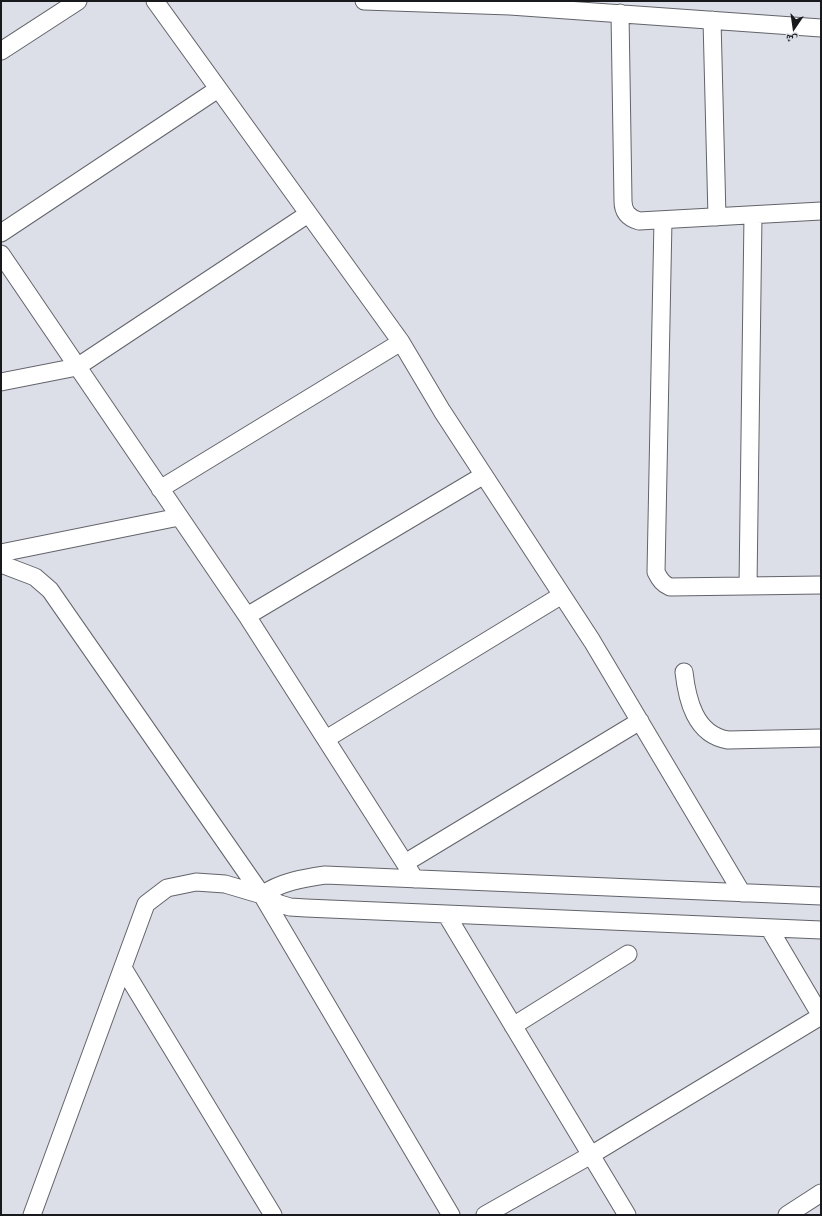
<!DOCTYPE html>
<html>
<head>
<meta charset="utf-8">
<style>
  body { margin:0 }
  #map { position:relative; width:822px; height:1216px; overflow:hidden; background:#dcdfe7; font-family:Commissioner,"Noto Naskh Arabic",sans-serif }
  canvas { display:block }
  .frame { position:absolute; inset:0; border:2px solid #18191c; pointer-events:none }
  .north { position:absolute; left:774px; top:8px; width:40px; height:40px; -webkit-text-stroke:3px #dcdfe7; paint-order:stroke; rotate:193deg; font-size:11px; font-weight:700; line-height:16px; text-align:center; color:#18191c }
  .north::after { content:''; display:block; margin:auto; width:14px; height:18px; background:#18191c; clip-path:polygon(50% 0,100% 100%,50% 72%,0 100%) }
</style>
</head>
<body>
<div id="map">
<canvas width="822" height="1216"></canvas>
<div class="frame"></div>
<div class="north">ش</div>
</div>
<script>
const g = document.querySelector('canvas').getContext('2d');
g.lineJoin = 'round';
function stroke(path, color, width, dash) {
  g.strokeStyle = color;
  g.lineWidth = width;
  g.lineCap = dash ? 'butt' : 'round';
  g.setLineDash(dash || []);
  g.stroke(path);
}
const street = new Path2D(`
  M 155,1 L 401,342 L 442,411 L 592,641 L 742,893
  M 364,1 L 510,6 L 821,28
  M 620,13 L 623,201 C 623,212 629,218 639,221 L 821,211
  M 712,20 L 717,217
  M 1,51 L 78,1
  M 663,220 L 656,572 C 660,580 663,584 670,587 L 821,585
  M 1,233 L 218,89
  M 1,254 L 247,616 L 415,879
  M 1,382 L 77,367 L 308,214
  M 160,489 L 401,342
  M 1,553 L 179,517
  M 1,564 L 35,577 L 50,590 L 262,895 L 451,1215
  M 748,586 L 753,215
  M 247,616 L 484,475
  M 684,672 C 687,699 695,735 728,740 L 821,738
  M 326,739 L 562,595
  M 405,863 L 640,721
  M 262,895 C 280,882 304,878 325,875 L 821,896
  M 446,914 L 627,1215
  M 769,928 L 821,1016
  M 123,968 L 273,1215
  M 513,1026 L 628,954
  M 32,1215 L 146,904 L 167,888 L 196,882 L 225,884 L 262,895 L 280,904 L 290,907 L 306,908 L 821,930
  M 485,1215 L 591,1155 L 821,1016
  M 787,1215 L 821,1193`);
stroke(street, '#62646b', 19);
stroke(street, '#fff', 17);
</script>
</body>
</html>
